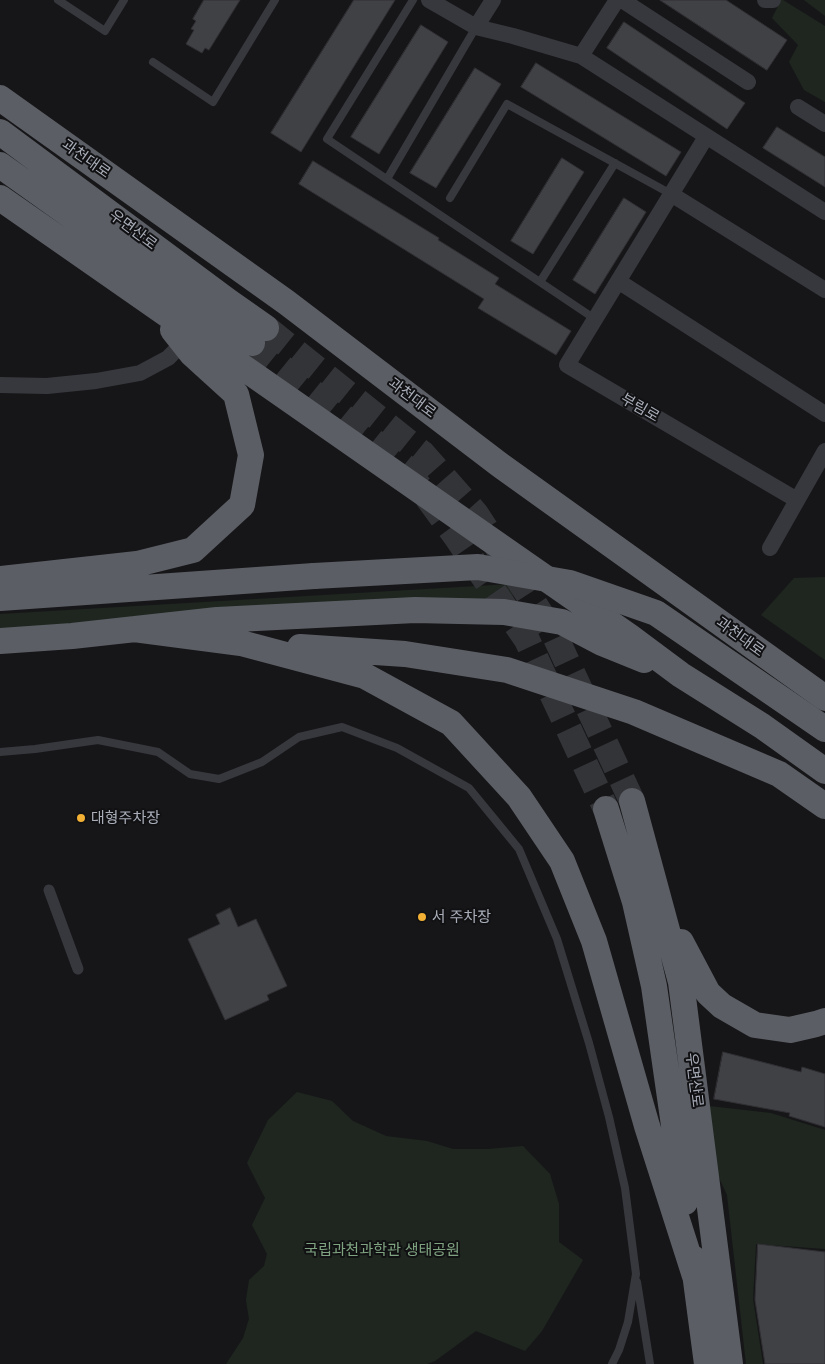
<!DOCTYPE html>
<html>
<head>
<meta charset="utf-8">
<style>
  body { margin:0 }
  canvas { display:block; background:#161618 }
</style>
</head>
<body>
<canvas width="825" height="1364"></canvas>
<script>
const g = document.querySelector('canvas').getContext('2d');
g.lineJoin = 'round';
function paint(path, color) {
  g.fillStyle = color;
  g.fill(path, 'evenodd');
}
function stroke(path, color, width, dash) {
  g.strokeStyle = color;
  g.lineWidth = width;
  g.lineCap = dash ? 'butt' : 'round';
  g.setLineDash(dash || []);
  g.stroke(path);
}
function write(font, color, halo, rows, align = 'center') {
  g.font = font + ' Mulish,"Noto Sans KR",sans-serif';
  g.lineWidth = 4;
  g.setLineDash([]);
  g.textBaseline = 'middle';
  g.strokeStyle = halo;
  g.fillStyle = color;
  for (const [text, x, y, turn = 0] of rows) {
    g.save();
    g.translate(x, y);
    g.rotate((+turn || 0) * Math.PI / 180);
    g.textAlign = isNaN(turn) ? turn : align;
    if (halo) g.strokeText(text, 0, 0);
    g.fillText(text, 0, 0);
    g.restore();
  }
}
paint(new Path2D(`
  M 781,0 L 783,0 L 825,26 L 825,102 L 804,90 L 789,62 L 798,45 L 772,18 Z
  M 804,0 L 825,0 L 825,16 Z
  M 825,577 L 825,660 L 761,615 L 794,578 Z
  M 511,584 L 514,603 L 0,629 L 0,614 Z
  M 297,1092 L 332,1101 L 353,1121 L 386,1136 L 427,1141 L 453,1149 L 488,1149 L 523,1146 L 550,1174 L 559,1204 L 559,1242 L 583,1260 L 542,1331 L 525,1351 L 476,1331 L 435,1361 L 427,1364 L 226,1364 L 243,1338 L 249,1319 L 246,1300 L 249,1280 L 264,1266 L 267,1254 L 252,1225 L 265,1198 L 247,1163 L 268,1120 Z
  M 709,1106 L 771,1113 L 825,1130 L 825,1249 L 756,1244 L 753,1299 L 763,1364 L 746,1364 L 727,1195 L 715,1169 Z`), '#1e261f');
const building = new Path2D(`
  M 204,0 L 240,0 L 209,50 L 205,48 L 202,53 L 186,44 L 194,30 L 191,29 L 196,21 L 193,19 Z
  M 354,0 L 395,0 L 301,152 L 271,133 Z
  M 660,0 L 726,0 L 787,40 L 767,70 Z
  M 624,22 L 745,103 L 727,129 L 607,48 Z
  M 421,25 L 448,42 L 379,154 L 351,137 Z
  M 536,63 L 681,152 L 666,176 L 521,87 Z
  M 475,68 L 501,84 L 436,188 L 410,173 Z
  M 777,127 L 825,157 L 825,187 L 763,148 Z
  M 562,158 L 584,172 L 533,254 L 511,241 Z
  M 313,161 L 439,238 L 438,240 L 499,278 L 495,284 L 571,331 L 556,355 L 478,308 L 484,299 L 299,184 Z
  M 624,198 L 646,212 L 595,294 L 573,280 Z
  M 230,908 L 238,927 L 256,919 L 287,986 L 267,995 L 269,1000 L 225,1020 L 188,939 L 220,924 L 216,915 Z
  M 723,1052 L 801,1072 L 802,1067 L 825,1074 L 825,1127 L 789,1116 L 790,1113 L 714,1099 Z
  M 758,1244 L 825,1252 L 825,1364 L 765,1364 L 755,1300 Z`);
paint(building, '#404145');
stroke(building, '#303034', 1);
stroke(new Path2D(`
  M 266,328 L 423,454 L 476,514 L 555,636 L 632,801
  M 252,343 L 405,467 L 455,535 L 527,640 L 606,809`), '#333438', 26, [26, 13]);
stroke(new Path2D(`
  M 58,0 L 105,31 L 124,0
  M 413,0 L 327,139 L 595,319
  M 153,62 L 213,102 L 275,0
  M 387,179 L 476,27
  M 450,198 L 507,104 L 671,194
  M 540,282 L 615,163
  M 0,752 L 35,749 L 98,740 L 158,752 L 190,774 L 219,779 L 262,762 L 299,737 L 342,727 L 397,748 L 469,788 L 519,849 L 557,939 L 589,1043 L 609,1117 L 625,1188 L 636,1274 L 628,1322 L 619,1350 L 612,1364
  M 637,1282 L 650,1364`), '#37383d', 8);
stroke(new Path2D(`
  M 49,890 L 78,969`), '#37383d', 11);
stroke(new Path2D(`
  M 429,0 L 476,27 L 513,36 L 581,56 L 825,212
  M 622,0 L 748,82
  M 765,0 L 773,0
  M 476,27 L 493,0
  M 581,56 L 617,0
  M 798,107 L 825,124
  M 706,137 L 567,365 L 797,500
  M 671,194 L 825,290
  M 618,281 L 825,414
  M 0,385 L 47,386 L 96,381 L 140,373 L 168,358 L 183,343
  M 770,548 L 825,451`), '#37383d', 16);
stroke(new Path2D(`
  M 0,98 L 286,302 L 500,465 L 825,698
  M 0,132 L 229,302 L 266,328
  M 0,165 L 220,322 L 252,343
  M 0,198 L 630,637 L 681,675 L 762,726 L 825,771
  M 0,579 L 137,564 L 193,550 L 242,505 L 251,455 L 236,394 L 192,354 L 173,330
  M 0,598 L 314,576
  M 134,629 L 241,643 L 365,676 L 451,723 L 519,797 L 562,861 L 594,941 L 647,1126 L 695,1276
  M 0,641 L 72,636 L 217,620 L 415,610 L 504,612 L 562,622 L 602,643 L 644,660
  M 300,647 L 405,654 L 507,670 L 634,712 L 779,774 L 825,806
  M 632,801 L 681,982 L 730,1364
  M 606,809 L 635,902 L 654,986 L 685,1202
  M 681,942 L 708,993 L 722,1006 L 755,1025 L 790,1030 L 816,1024 L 825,1021
  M 693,1258 L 707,1364`), '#5b5e65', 26);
stroke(new Path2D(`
  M 314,576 L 478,567 L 570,583 L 656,613 L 825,729`), '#5b5e65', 26);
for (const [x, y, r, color] of [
  [81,818,5,"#f2b134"],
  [422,917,5,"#f2b134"]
]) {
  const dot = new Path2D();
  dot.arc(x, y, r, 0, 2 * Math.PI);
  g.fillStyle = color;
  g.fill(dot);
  stroke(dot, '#111113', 2);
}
write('15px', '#a8adb8', '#111113', [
  ["과천대로",86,159,35],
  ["우면산로",133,230,37],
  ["과천대로",412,398,37],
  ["부림로",640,408,30],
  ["과천대로",740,637,36],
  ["우면산로",694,1080,83]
]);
write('15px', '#a8adb8', '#111113', [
  ["대형주차장",91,818],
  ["서 주차장",432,917]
], 'left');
write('15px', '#7fa381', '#111113', [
  ["국립과천과학관 생태공원",382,1250]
]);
</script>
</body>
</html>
